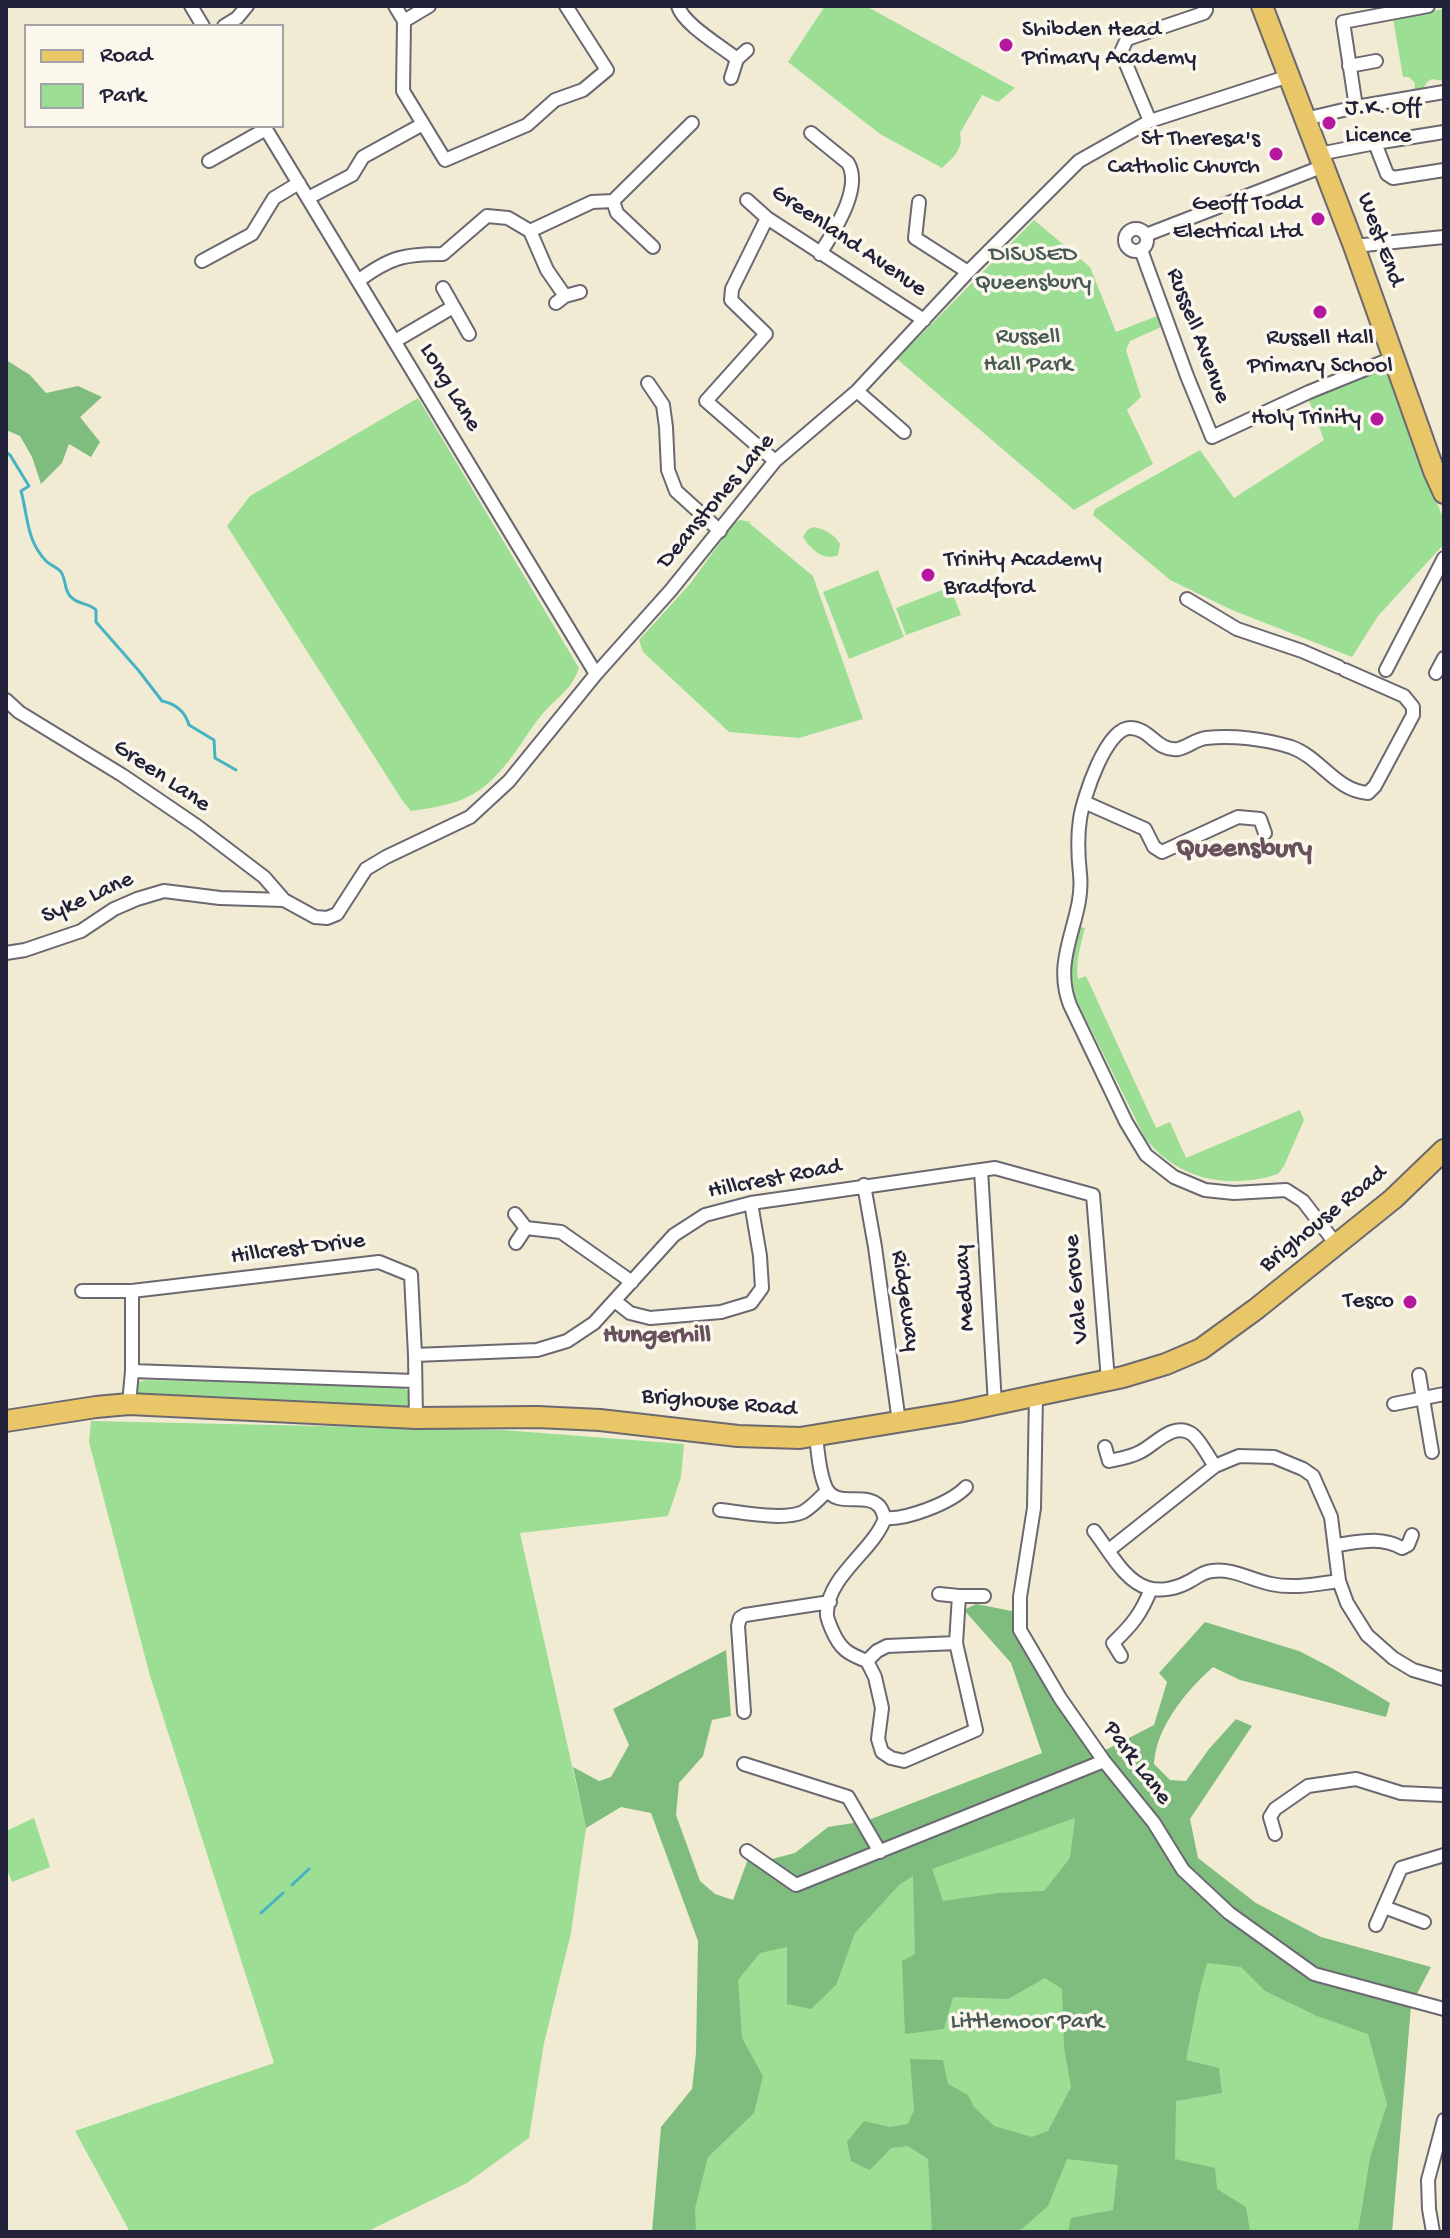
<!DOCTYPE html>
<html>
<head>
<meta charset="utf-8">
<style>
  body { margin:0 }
  #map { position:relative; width:1450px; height:2238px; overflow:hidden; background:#f2ebd4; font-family:"Gochi Hand",sans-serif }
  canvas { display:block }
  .frame { position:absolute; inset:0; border:8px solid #22223b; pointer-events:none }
  .legend { position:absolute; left:24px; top:24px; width:260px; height:104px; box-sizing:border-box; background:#fbf7ec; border:2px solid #a4a2a5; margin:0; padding:10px 14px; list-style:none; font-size:24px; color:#22223b }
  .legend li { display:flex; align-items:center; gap:16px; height:40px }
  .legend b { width:40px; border:2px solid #a4a2a5 }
</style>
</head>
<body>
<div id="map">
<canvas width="1450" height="2238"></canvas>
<div class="frame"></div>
<ul class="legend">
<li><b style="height:10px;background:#e9c769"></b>Road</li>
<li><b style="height:22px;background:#9dde95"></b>Park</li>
</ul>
</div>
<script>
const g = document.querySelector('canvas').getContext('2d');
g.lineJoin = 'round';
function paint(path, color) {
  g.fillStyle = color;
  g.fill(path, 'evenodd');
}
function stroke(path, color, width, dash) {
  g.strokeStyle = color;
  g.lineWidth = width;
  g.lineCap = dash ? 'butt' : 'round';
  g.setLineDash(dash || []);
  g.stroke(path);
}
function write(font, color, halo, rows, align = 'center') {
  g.font = font + ' "Gochi Hand",sans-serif';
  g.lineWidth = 7;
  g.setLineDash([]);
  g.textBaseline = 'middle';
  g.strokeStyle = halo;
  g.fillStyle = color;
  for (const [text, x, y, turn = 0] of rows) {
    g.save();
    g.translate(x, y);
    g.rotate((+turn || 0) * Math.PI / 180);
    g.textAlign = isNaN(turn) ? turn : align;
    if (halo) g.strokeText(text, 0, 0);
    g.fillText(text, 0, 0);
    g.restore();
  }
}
paint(new Path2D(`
  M 825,6 L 866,6 L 1015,88 L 998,102 L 982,95 L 960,133 C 964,149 953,158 942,168 L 880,134 L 788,62 Z
  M 1444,9 L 1444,81 L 1432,79 L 1427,82 L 1422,91 L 1414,94 L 1415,83 L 1409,77 L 1403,77 L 1393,18 Z
  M 1034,220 L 1090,267 L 1116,332 L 1157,316 L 1161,327 L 1130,341 L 1126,350 L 1141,397 L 1127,410 L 1153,464 L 1074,510 L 897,359 Z
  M 1385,367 L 1444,521 L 1444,544 L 1378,616 L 1352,657 L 1232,610 L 1170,580 L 1093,515 L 1095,509 L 1200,450 L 1234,498 L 1324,440 L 1308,398 Z
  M 418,398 L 579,668 C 572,689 559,696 545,711 C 535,722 527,735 519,747 C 485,794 469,803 411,811 L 404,803 L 227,526 L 250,496 Z
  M 740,520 L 751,522 L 749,523 L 813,576 L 863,719 L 799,738 L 729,732 L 643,652 L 639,640 L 690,584 L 734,523 Z
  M 815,527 C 826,530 834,534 840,544 L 838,555 C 824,562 810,549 803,537 C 806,531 808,528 815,527 Z
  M 878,570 L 904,637 L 849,659 L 823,592 Z
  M 950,587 L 961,615 L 906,635 L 896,608 Z
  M 1080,927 L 1085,928 C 1081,944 1075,962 1078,979 L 1086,976 L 1156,1128 L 1170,1122 L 1186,1158 L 1300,1110 L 1304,1120 L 1284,1166 L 1278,1174 C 1228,1190 1178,1180 1145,1138 L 1074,995 L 1071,968 Z
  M 145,1380 L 398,1386 L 409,1391 L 411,1402 L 408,1407 L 314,1404 L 136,1394 L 136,1387 L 139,1382 Z
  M 91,1421 L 503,1430 L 684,1444 L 681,1477 L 668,1516 L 520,1533 L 586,1828 L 571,1933 L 544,2043 L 529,2138 L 467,2183 L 366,2232 L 130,2232 L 75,2131 L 274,2063 L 150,1676 L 89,1442 Z
  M 1099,1770 L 1185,1886 L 1411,2005 L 1392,2232 L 657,2232 L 701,2080 L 701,1977 Z
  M 34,1818 L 50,1867 L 12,1882 L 6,1867 L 6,1831 Z`), '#9dde95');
paint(new Path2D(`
  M 6,360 L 30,375 L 46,393 L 78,386 L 102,397 L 80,417 L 100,442 L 91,457 L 69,444 L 62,463 L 41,484 L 32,457 L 20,436 L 6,430 Z
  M 976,1604 L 1012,1611 L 1012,1622 L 1027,1652 L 1092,1757 L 1154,1725 L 1167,1682 L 1159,1673 L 1205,1622 L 1299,1651 L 1330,1667 L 1390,1703 L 1386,1717 L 1240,1680 L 1213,1667 C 1186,1691 1156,1727 1154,1764 L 1170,1780 L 1186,1781 L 1209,1749 L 1236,1719 L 1252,1726 L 1190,1819 L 1198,1858 L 1256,1903 L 1321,1937 L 1431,1967 L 1411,2005 L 1392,2232 L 1358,2232 L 1370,2158 L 1387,2104 L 1368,2034 L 1317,2016 L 1265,1991 L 1241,1967 L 1207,1963 L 1199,1993 L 1186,2060 L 1219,2068 L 1222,2093 L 1176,2101 L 1175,2159 L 1215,2168 L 1217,2189 L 1246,2207 L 1250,2232 L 1068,2232 L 1071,2218 L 1113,2210 L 1118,2165 L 1067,2159 L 1048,2206 L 1022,2229 L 1005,2232 L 932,2232 L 928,2159 L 908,2146 L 891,2148 L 870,2170 L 851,2161 L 847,2142 L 864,2121 L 890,2127 L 908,2124 L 914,2110 L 910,2059 L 943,2060 L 948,2084 L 968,2095 L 974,2107 L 994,2126 L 1032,2137 L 1048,2131 L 1071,2087 L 1064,2047 L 1062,1989 L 1045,1978 L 1008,1999 L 953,1997 L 944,2029 L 905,2034 L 902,1961 L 915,1954 L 913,1876 L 899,1885 L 855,1933 L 836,1985 L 811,2009 L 787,2004 L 787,1947 L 760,1953 L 738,1980 L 742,2038 L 763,2076 L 754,2113 L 708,2157 L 695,2208 L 696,2232 L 652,2232 L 661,2127 L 692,2089 L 696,2053 L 698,1941 L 651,1813 L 621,1807 L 586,1828 L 573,1767 L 599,1781 L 611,1777 L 629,1745 L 613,1709 L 726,1650 L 731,1716 L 712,1720 L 703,1756 L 679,1783 L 676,1815 L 700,1881 L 715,1894 L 733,1900 L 748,1859 L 772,1859 L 795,1853 L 828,1827 L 866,1821 L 1042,1753 L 1011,1663 L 964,1610 ZM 1075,1818 L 1070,1858 L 1044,1891 L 998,1893 L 943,1901 L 932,1869 Z`), '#7ebd7e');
stroke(new Path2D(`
  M 6,452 L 10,455 L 29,486 L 21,491 C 28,516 26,540 46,561 C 50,565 58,568 61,572 C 66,579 64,589 70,596 C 77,605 88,602 96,610 L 96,622 L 139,671 L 162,701 C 176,704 185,711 189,725 L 214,740 L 215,758 L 236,770
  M 292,1885 L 309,1869
  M 261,1913 L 283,1893`), '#46b3c2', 3);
const minor = new Path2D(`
  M 191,6 L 203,26
  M 395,6 L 404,21 L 403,91 L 445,160 L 527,125 L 555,100 L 583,90 L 607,70 L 566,6
  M 678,6 C 683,24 721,46 737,59
  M 404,21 L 429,6
  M 224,26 L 237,18 L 247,6
  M 1349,66 L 1376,61
  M 731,78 L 737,59 L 747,50
  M 1356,107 L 1343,22 L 1428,6
  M 1305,119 L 1356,107 L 1444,92
  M 1150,121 L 1121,52 L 1127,39 L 1204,13 L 1206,10 L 1204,6
  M 264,126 L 596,674
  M 811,133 L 848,163 C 863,189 833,232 820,254
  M 1375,143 L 1387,174 L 1393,178 L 1444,170
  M 1319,154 L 1375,143 L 1444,132
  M 209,161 L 266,129
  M 308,198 L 352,175 L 363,157 L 423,124
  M 747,200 L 767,218 L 924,320
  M 613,201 L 617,213 L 653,247
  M 919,202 L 915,238 L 968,272
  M 767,218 L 732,289 L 731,300 L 766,334 L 706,401 L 775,461
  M1125 240a11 11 0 1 1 22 0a11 11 0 1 1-22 0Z
  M 530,231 L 547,270 L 565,296
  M 1146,235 L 1324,166
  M 1354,246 L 1444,237
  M 1141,250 L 1187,376 L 1212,437 L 1309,392 L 1393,358
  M 202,261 L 252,234 L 274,198 L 299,183
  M 358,281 C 390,257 404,254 443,254 L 487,216 L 508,218 L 530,231 L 592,202 L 613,201 L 692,123
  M 443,288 L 469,334
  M 556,303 L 565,296 L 580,292
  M 395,341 L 453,307
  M 648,383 L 663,405 L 666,427 L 668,470 L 676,491 L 720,531
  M 857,391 L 904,432
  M 1187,599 L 1237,629 L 1302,651 L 1339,667
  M 1386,670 L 1444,558
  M 1436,673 L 1444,658
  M 6,700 L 19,712 L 122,775 L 197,826 L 264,877 L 284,900 L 315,917 L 327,918 L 337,914 L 366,869 L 386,857 L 470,817 L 509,781 L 596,674 L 671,590 L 775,461 L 857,391 L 968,272 L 1079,161 L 1150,121 L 1289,76
  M 1084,802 L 1145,829 L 1154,847 L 1162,852 L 1238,817 L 1260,819 L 1265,833
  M 6,953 L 25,950 L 81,931 L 114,909 L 137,899 L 164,891 L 220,898 L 284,900
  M 981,1170 L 995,1404
  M 864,1185 L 875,1247 L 899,1422
  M 515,1214 L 526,1228 L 561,1232 L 632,1282
  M 516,1243 L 526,1228
  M 1336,1244 L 1303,1201 L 1286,1190 L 1234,1193 L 1205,1190 L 1174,1177 L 1146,1155 L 1126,1122 L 1070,1005 C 1051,956 1085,919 1080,874 C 1078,855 1077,838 1080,819 C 1083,798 1106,728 1130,728 C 1150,728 1157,752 1178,749 C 1188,747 1196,739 1206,738 C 1233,735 1265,739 1291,747 C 1320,757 1336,791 1368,793 L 1375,786 L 1413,715 L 1413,707 L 1404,696 L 1345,670
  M 82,1291 L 132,1291 L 379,1262 L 411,1275 L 415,1355 L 416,1418
  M 615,1301 L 630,1313 L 650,1318 L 721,1312 L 751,1303 L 762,1288 L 760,1256 L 751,1203
  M 415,1355 L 537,1350 L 567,1341 L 594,1323 L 674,1235 L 705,1215 L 751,1203 L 995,1168 L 1093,1195 L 1108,1380
  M 132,1371 L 414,1381
  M 1419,1375 L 1432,1452
  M 1036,1394 L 1034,1508 L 1020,1597 L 1020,1630 L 1060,1698 L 1104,1761 L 1154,1823 L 1183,1870 L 1229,1913 L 1314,1974 L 1444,2009
  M 129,1404 L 132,1371 L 132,1291
  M 1394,1404 L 1444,1394
  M 816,1436 C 818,1452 819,1473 826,1488 C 837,1509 865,1491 879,1506 C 882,1509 883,1514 885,1518 C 874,1550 828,1576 827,1612 C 826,1617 830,1625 832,1630 C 840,1649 848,1654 867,1661 L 877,1651 L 887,1646 L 956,1643 L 976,1730 L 904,1761 L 891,1758 L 882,1752 L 878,1739 L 882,1708 L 875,1677 L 867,1661
  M 1105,1447 L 1109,1461 C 1119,1459 1131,1457 1140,1452 C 1155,1445 1173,1421 1192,1434 C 1201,1441 1208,1457 1215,1466
  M 720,1510 C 742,1512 783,1521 803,1512 C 812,1507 820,1498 827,1491
  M 885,1518 C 906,1520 951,1503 966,1487
  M 1094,1531 C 1109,1550 1124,1581 1148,1588 C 1161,1592 1178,1588 1190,1581 C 1198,1577 1202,1572 1212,1571 C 1233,1568 1251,1580 1271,1584 C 1294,1589 1316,1584 1339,1581
  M 1336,1545 C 1359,1542 1380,1536 1402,1548 L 1408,1545 L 1412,1535
  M 1109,1550 L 1215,1466 L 1239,1456 L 1274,1457 L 1303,1469 L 1313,1476 L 1331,1517 L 1339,1581 L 1347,1603 L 1367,1635 L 1393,1658 L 1413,1670 L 1444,1679
  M 939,1594 L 959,1596
  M 956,1643 L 959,1596 L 984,1596
  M 1121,1656 L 1113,1643 C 1132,1625 1141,1614 1151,1589
  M 744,1712 L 738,1626 L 740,1618 L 745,1615 L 830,1602
  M 744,1764 L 848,1797 L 880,1852
  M 1275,1834 L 1270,1817 L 1275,1809 L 1308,1786 L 1356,1779 L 1401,1793 L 1444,1795
  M 747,1851 L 796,1885 L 1104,1761
  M 1384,1907 L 1424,1922
  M 1376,1925 L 1401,1868 L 1444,1855
  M 1433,2232 L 1429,2209 L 1428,2180 L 1444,2120`);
const primary = new Path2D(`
  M 1262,6 L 1354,246 L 1434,471 L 1444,493
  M 6,1421 L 96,1407 L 129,1404 L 416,1418 L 537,1417 L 600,1420 L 738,1436 L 800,1438 L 958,1412 L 1123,1377 L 1166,1364 L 1201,1349 L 1256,1309 L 1393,1199 L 1444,1150`);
stroke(minor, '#6b6871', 16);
stroke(primary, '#6b6871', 24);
stroke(minor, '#fff', 12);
stroke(primary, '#e9c769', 20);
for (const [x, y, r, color] of [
  [1006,45,8,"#b5179e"],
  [1329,123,8,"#b5179e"],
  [1276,154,8,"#b5179e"],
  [1318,219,8,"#b5179e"],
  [1320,312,8,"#b5179e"],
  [1377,419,8,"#b5179e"],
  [928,575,8,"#b5179e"],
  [1410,1302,8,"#b5179e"]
]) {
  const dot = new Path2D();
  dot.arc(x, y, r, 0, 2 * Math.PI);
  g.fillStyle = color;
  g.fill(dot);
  stroke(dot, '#fbf7ec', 3);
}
write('24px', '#22223b', '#fbf7ec', [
  ["Shibden Head",1022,31,"left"],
  ["Primary Academy",1022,59,"left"],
  ["J.K. Off",1345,109,"left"],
  ["Licence",1345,137,"left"],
  ["St Theresa's",1260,140],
  ["Catholic Church",1260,168],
  ["Geoff Todd",1302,205],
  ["Electrical Ltd",1302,233],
  ["Russell Hall",1320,339,"center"],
  ["Primary School",1320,367,"center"],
  ["Holy Trinity",1361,419],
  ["Trinity Academy",944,561,"left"],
  ["Bradford",944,589,"left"],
  ["Tesco",1394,1302]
], 'right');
write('24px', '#22223b', '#fbf7ec', [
  ["West End",1379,240,70],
  ["Greenland Avenue",848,242,34],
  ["Russell Avenue",1197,336,69],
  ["Long Lane",449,388,59],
  ["Deanstones Lane",717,502,-50],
  ["Green Lane",161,777,34],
  ["Syke Lane",88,899,-24],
  ["Hillcrest Road",775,1180,-11],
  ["Brighouse Road",1324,1220,-39],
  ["Hillcrest Drive",298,1250,-7],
  ["Medway",966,1288,-94],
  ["Vale Grove",1078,1289,-95],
  ["Ridgeway",904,1301,82],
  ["Brighouse Road",719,1404,5],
  ["Park Lane",1136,1764,53]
]);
write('24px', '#475a56', '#fbf7ec', [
  ["DISUSED",1033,256],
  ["Queensbury",1033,284],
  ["Russell",1028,338],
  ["Hall Park",1028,366],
  ["Littlemoor Park",1027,2023]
]);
write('bold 26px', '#68515c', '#fbf7ec', [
  ["Hungerhill",657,1337]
]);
write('bold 28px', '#68515c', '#fbf7ec', [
  ["Queensbury",1244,851]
]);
</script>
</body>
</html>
